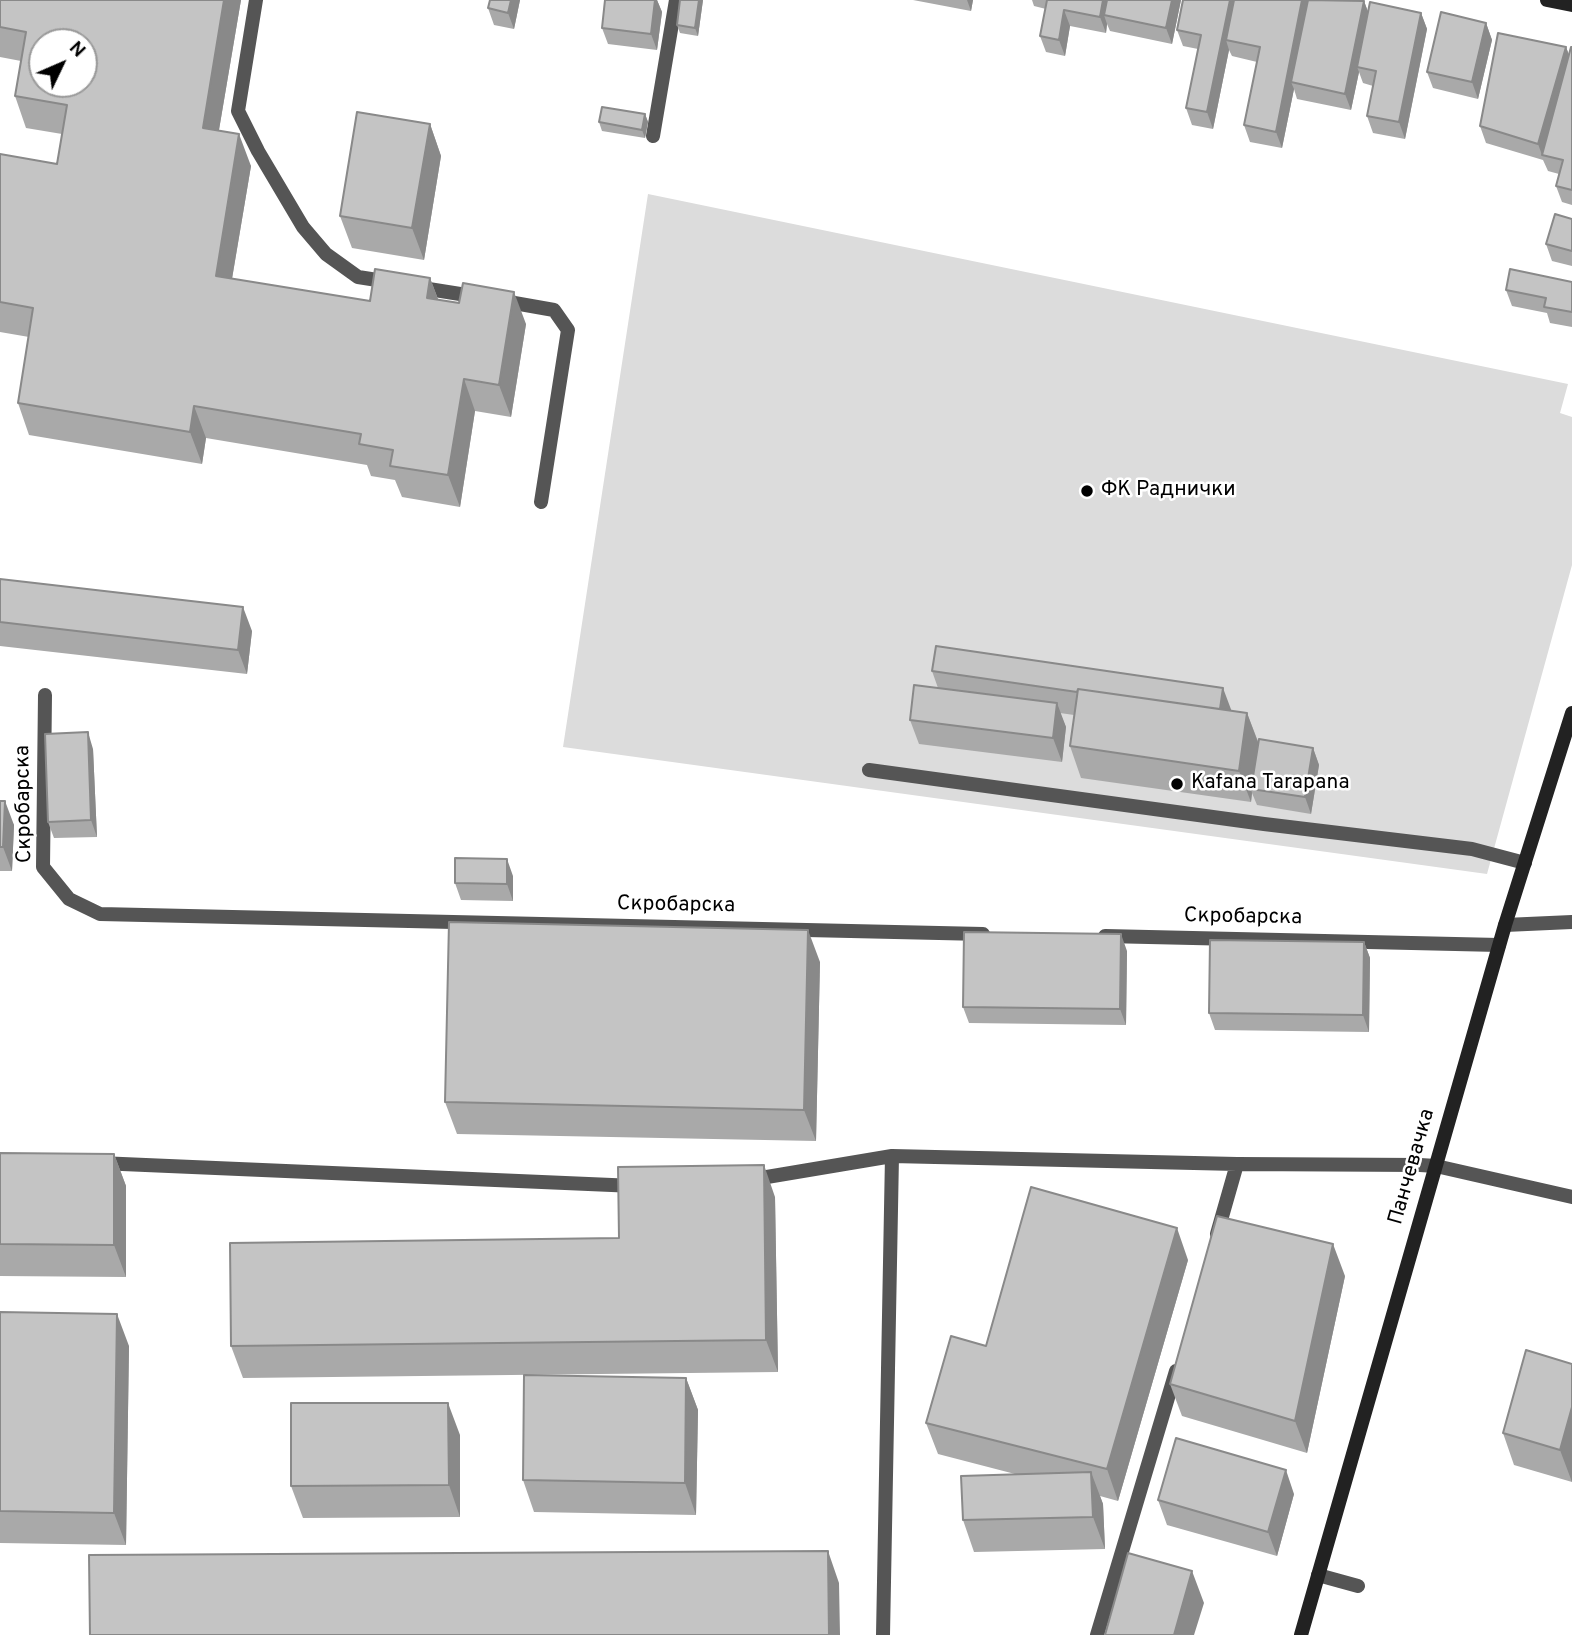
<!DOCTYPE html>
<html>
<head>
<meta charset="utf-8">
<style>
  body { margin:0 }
  #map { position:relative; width:1572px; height:1635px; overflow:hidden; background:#fff; font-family:Overpass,sans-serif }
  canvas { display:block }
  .north { position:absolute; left:28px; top:28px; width:70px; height:70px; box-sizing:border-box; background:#fff; border:2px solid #999; border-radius:50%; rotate:46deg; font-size:19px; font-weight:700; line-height:28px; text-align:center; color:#000 }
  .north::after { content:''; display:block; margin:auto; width:24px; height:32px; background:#000; clip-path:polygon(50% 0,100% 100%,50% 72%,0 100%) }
</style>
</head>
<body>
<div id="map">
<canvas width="1572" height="1635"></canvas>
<div class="north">N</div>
</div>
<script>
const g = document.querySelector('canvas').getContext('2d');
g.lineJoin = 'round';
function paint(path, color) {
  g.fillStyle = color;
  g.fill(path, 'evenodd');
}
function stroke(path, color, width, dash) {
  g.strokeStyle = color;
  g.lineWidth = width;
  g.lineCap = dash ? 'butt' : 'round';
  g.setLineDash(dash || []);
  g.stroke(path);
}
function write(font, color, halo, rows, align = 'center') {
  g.font = font + ' Overpass,sans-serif';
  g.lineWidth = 5;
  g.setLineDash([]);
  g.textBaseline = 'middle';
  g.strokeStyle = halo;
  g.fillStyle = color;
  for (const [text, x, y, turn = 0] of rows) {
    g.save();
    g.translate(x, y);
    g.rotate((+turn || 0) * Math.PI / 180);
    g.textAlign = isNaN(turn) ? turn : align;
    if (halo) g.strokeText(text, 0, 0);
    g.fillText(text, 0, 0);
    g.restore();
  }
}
paint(new Path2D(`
  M 648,194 L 1568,384 L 1560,413 L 1572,417 L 1572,565 L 1487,874 L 563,747 Z`), '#dcdcdc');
stroke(new Path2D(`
  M 256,0 L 238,111 L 258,151 L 303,227 L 326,254 L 358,277 L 390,282
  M 653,136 L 676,0
  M 416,287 L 479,297
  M 503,301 L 554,310 L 568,330 L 541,502
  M 869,770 L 1264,824 L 1472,849 L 1525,863
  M 1505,925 L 1572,922
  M 99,1163 L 635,1186
  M 749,1180 L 892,1156 L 1237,1164 L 1420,1165 L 1436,1166 L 1572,1197
  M 1217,1234 L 1237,1164
  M 1318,1575 L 1358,1586
  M 883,1635 L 892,1156
  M 1097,1635 L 1176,1371`), '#555', 14);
stroke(new Path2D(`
  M 45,695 L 43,867 L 69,899 L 100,914 L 983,934
  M 1105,936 L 1499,945`), '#555', 14);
stroke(new Path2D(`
  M 1547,0 L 1572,5
  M 1301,1635 L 1505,925 L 1572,713`), '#222', 14);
paint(new Path2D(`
  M 0,0 L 241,0 L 219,130 L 251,166 L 232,279 L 370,301 L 430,278 L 438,299 L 526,324 L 511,417 L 475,411 L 460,507 L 402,497 L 395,480 L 371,476 L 367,465 L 206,438 L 202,464 L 29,435 L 18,403 L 29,337 L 0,332 L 0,154 L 57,164 L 62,134 L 26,128 L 15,96 L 21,61 L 0,57 Z
  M 490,0 L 520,0 L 514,29 L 494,25 L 488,8 Z
  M 605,0 L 657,0 L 662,12 L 657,50 L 608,44 L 602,28 Z
  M 703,0 L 698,36 L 680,33 L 677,25 Z
  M 913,0 L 973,0 L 971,11 Z
  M 1032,0 L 1181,0 L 1172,44 L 1110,31 L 1107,24 L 1106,33 L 1070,26 L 1065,56 L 1046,52 L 1040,36 L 1046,9 L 1034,6 Z
  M 1364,1 L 1368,12 L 1421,13 L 1427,29 L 1405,139 L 1373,133 L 1367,116 L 1373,86 L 1363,83 L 1359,72 L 1351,110 L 1297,99 L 1294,89 L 1282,148 L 1250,142 L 1244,125 L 1257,62 L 1232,56 L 1229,50 L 1213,129 L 1192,125 L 1186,108 L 1198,49 L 1183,46 L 1177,30 Z
  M 1486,23 L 1492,40 L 1478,99 L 1433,88 L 1427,72 Z
  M 1566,47 L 1569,55 L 1572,47 L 1572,205 L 1562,202 L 1556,186 L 1559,174 L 1548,171 L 1543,160 L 1486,143 L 1480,126 Z
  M 645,114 L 648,122 L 645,138 L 602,131 L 599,122 Z
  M 430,124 L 441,156 L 424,260 L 352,248 L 340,216 Z
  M 1572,219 L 1572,266 L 1552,261 L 1546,244 Z
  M 1572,282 L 1572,327 L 1550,323 L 1547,313 L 1512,306 L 1506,290 Z
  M 0,579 L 252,631 L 247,674 L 0,646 Z
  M 932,671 L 1247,713 L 1259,744 L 1313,748 L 1319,765 L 1311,814 L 1257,805 L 1252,793 L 1251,802 L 1081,778 L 1070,746 L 1074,715 L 1060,713 L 1066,727 L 1062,762 L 919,744 L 910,720 L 938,688 Z
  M 93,749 L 97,837 L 54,838 L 48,822 Z
  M 0,801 L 14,825 L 12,871 L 0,871 Z
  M 513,876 L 513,901 L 461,900 L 455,883 Z
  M 1364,942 L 1370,958 L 1369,1032 L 1215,1030 L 1209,1013 Z
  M 1127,951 L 1126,1025 L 969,1023 L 963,1007 Z
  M 820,962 L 816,1141 L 457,1134 L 445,1102 Z
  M 0,1153 L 114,1154 L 126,1186 L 126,1277 L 0,1276 Z
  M 775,1197 L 778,1372 L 243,1378 L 231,1346 L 619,1238 Z
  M 1188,1260 L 1118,1501 L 1100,1496 L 1103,1504 L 1105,1549 L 974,1552 L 963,1520 L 1015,1474 L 938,1454 L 926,1423 L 986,1346 Z
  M 1345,1276 L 1307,1453 L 1182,1416 L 1170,1384 Z
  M 0,1312 L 129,1346 L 126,1545 L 0,1543 Z
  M 1572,1364 L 1572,1482 L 1514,1465 L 1503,1433 Z
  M 686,1378 L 698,1410 L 696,1515 L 534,1512 L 523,1480 Z
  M 460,1435 L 460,1517 L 303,1518 L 291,1486 Z
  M 1294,1494 L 1277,1556 L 1167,1525 L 1158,1500 Z`), '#a9a9a9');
paint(new Path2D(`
  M 224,0 L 241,0 L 214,159 L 203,128 Z
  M 511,0 L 520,0 L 514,29 L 508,13 Z
  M 655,0 L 657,0 L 662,12 L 657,50 L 651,34 Z
  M 699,0 L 703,0 L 698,36 L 695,28 Z
  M 967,0 L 973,0 L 971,11 Z
  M 1103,0 L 1112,0 L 1104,15 L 1107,24 L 1106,33 L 1100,17 Z
  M 1172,0 L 1181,0 L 1172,44 L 1166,28 Z
  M 1230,0 L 1240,0 L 1226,40 L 1229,50 L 1213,129 L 1207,112 Z
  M 1302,0 L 1309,0 L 1291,82 L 1294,89 L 1282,148 L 1276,132 Z
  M 1364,1 L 1370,17 L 1357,67 L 1359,72 L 1351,110 L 1345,94 Z
  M 1064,10 L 1070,26 L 1065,56 L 1059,40 Z
  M 1421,13 L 1427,29 L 1405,139 L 1399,122 Z
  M 1486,23 L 1492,40 L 1478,99 L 1472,82 Z
  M 1566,47 L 1572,63 L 1542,155 L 1538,144 Z
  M 645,114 L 648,122 L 645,138 L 642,130 Z
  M 430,124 L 441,156 L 424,260 L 412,228 Z
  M 239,134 L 251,166 L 227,308 L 216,276 Z
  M 430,278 L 442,310 L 427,298 Z
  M 514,292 L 526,324 L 511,417 L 499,385 Z
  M 464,379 L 475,411 L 460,507 L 448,475 Z
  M 194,406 L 206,438 L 202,464 L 190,432 Z
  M 243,607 L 252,631 L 247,674 L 238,650 Z
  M 1223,688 L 1232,712 L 1220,713 Z
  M 1057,703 L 1066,727 L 1062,762 L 1053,738 Z
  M 1247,713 L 1259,745 L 1251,789 L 1252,793 L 1251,802 L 1239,771 Z
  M 88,732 L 93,749 L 97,837 L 91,820 Z
  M 1313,748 L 1319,765 L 1311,814 L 1305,797 Z
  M 5,801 L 14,825 L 12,871 L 3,847 Z
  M 507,859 L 513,876 L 513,901 L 507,884 Z
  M 808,930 L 820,962 L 816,1141 L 804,1110 Z
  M 1121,934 L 1127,951 L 1126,1025 L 1120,1009 Z
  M 1364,942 L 1370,958 L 1369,1032 L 1363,1015 Z
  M 114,1154 L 126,1186 L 126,1277 L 114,1245 Z
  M 764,1165 L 775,1197 L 778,1372 L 766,1340 Z
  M 1177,1228 L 1188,1260 L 1118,1501 L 1107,1469 Z
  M 1333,1244 L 1345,1276 L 1307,1453 L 1295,1421 Z
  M 117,1314 L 129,1346 L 126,1545 L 114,1513 Z
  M 686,1378 L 698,1410 L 696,1515 L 685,1483 Z
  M 448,1403 L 460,1435 L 460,1517 L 449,1485 Z
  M 1572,1407 L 1572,1482 L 1560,1450 Z
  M 1286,1470 L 1294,1494 L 1277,1556 L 1268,1532 Z
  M 1091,1472 L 1103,1504 L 1105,1549 L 1093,1517 Z
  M 828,1551 L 839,1583 L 840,1635 L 829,1635 Z
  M 1192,1571 L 1204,1603 L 1194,1635 L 1174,1635 Z`), '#898989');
const building = new Path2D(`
  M 0,0 L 224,0 L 203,128 L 239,134 L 216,276 L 370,301 L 375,269 L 430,278 L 427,298 L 459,303 L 463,283 L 514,292 L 499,385 L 464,379 L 448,475 L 390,466 L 393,450 L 359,444 L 361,434 L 194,406 L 190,432 L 18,403 L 33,308 L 0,302 L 0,154 L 57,164 L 67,105 L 15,96 L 26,32 L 0,27 ZM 42,42 L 84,42 L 84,84 L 42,84 Z
  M 490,0 L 511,0 L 508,13 L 488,8 Z
  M 605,0 L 655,0 L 651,34 L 602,28 Z
  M 680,0 L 699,0 L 695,28 L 677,25 Z
  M 1047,0 L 1103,0 L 1100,17 L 1064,10 L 1059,40 L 1040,36 Z
  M 1107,0 L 1172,0 L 1166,28 L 1104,15 Z
  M 1183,0 L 1230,0 L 1207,112 L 1186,108 L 1201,35 L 1177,30 Z
  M 1234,0 L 1302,0 L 1276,132 L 1244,125 L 1260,47 L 1226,40 Z
  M 1308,0 L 1364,1 L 1345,94 L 1291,82 Z
  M 1370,2 L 1421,13 L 1399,122 L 1367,116 L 1376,71 L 1357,67 Z
  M 1441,12 L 1486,23 L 1472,82 L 1427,72 Z
  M 1498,33 L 1566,47 L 1538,144 L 1480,126 Z
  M 1571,47 L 1572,47 L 1572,190 L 1556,186 L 1563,160 L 1542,155 Z
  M 602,107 L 645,114 L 642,130 L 599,122 Z
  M 357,112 L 430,124 L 412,228 L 340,216 Z
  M 1555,214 L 1572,219 L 1572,251 L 1546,244 Z
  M 1510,269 L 1572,282 L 1572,312 L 1544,307 L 1546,298 L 1506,290 Z
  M 0,579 L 243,607 L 238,650 L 0,622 Z
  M 936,646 L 1223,688 L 1220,709 L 1078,689 L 1077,692 L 932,671 Z
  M 914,685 L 1057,703 L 1053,738 L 910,720 Z
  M 1078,689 L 1247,713 L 1239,771 L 1070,746 Z
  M 88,732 L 91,820 L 48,822 L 45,734 Z
  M 1259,739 L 1313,748 L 1305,797 L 1251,789 Z
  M 0,801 L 5,801 L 3,847 L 0,847 Z
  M 455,858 L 507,859 L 507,884 L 455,883 Z
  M 449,922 L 808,930 L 804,1110 L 445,1102 Z
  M 964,932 L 1121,934 L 1120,1009 L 963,1007 Z
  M 1210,940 L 1364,942 L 1363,1015 L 1209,1013 Z
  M 0,1153 L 114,1154 L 114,1245 L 0,1244 Z
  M 764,1165 L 766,1340 L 231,1346 L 230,1243 L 619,1238 L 618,1167 Z
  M 1031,1187 L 1177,1228 L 1107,1469 L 926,1423 L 951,1336 L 986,1346 Z
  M 1217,1216 L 1333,1244 L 1295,1421 L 1170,1384 Z
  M 0,1312 L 117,1314 L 114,1513 L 0,1511 Z
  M 1526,1350 L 1572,1364 L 1572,1407 L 1560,1450 L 1503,1433 Z
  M 524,1375 L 686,1378 L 685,1483 L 523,1480 Z
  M 291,1403 L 448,1403 L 449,1485 L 291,1486 Z
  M 1176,1438 L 1286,1470 L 1268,1532 L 1158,1500 Z
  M 1091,1472 L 1093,1517 L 963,1520 L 961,1476 Z
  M 828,1551 L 829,1635 L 90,1635 L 89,1555 Z
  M 1128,1553 L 1192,1571 L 1174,1635 L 1105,1635 Z`);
paint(building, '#c4c4c4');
stroke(building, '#898989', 2);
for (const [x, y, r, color] of [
  [1087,491,7,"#000"],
  [1177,784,7,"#000"]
]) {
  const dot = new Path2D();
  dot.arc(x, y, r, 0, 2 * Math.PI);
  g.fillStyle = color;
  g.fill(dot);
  stroke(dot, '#fff', 2.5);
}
write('21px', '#000', '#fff', [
  ["ФК Раднички",1101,491],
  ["Kafana Tarapana",1191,784]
], 'left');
write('21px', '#000', '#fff', [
  ["Скробарска",25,804,-91],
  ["Скробарска",676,906,1],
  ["Скробарска",1243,918,1],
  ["Панчевачка",1413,1167,-74]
]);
</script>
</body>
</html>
